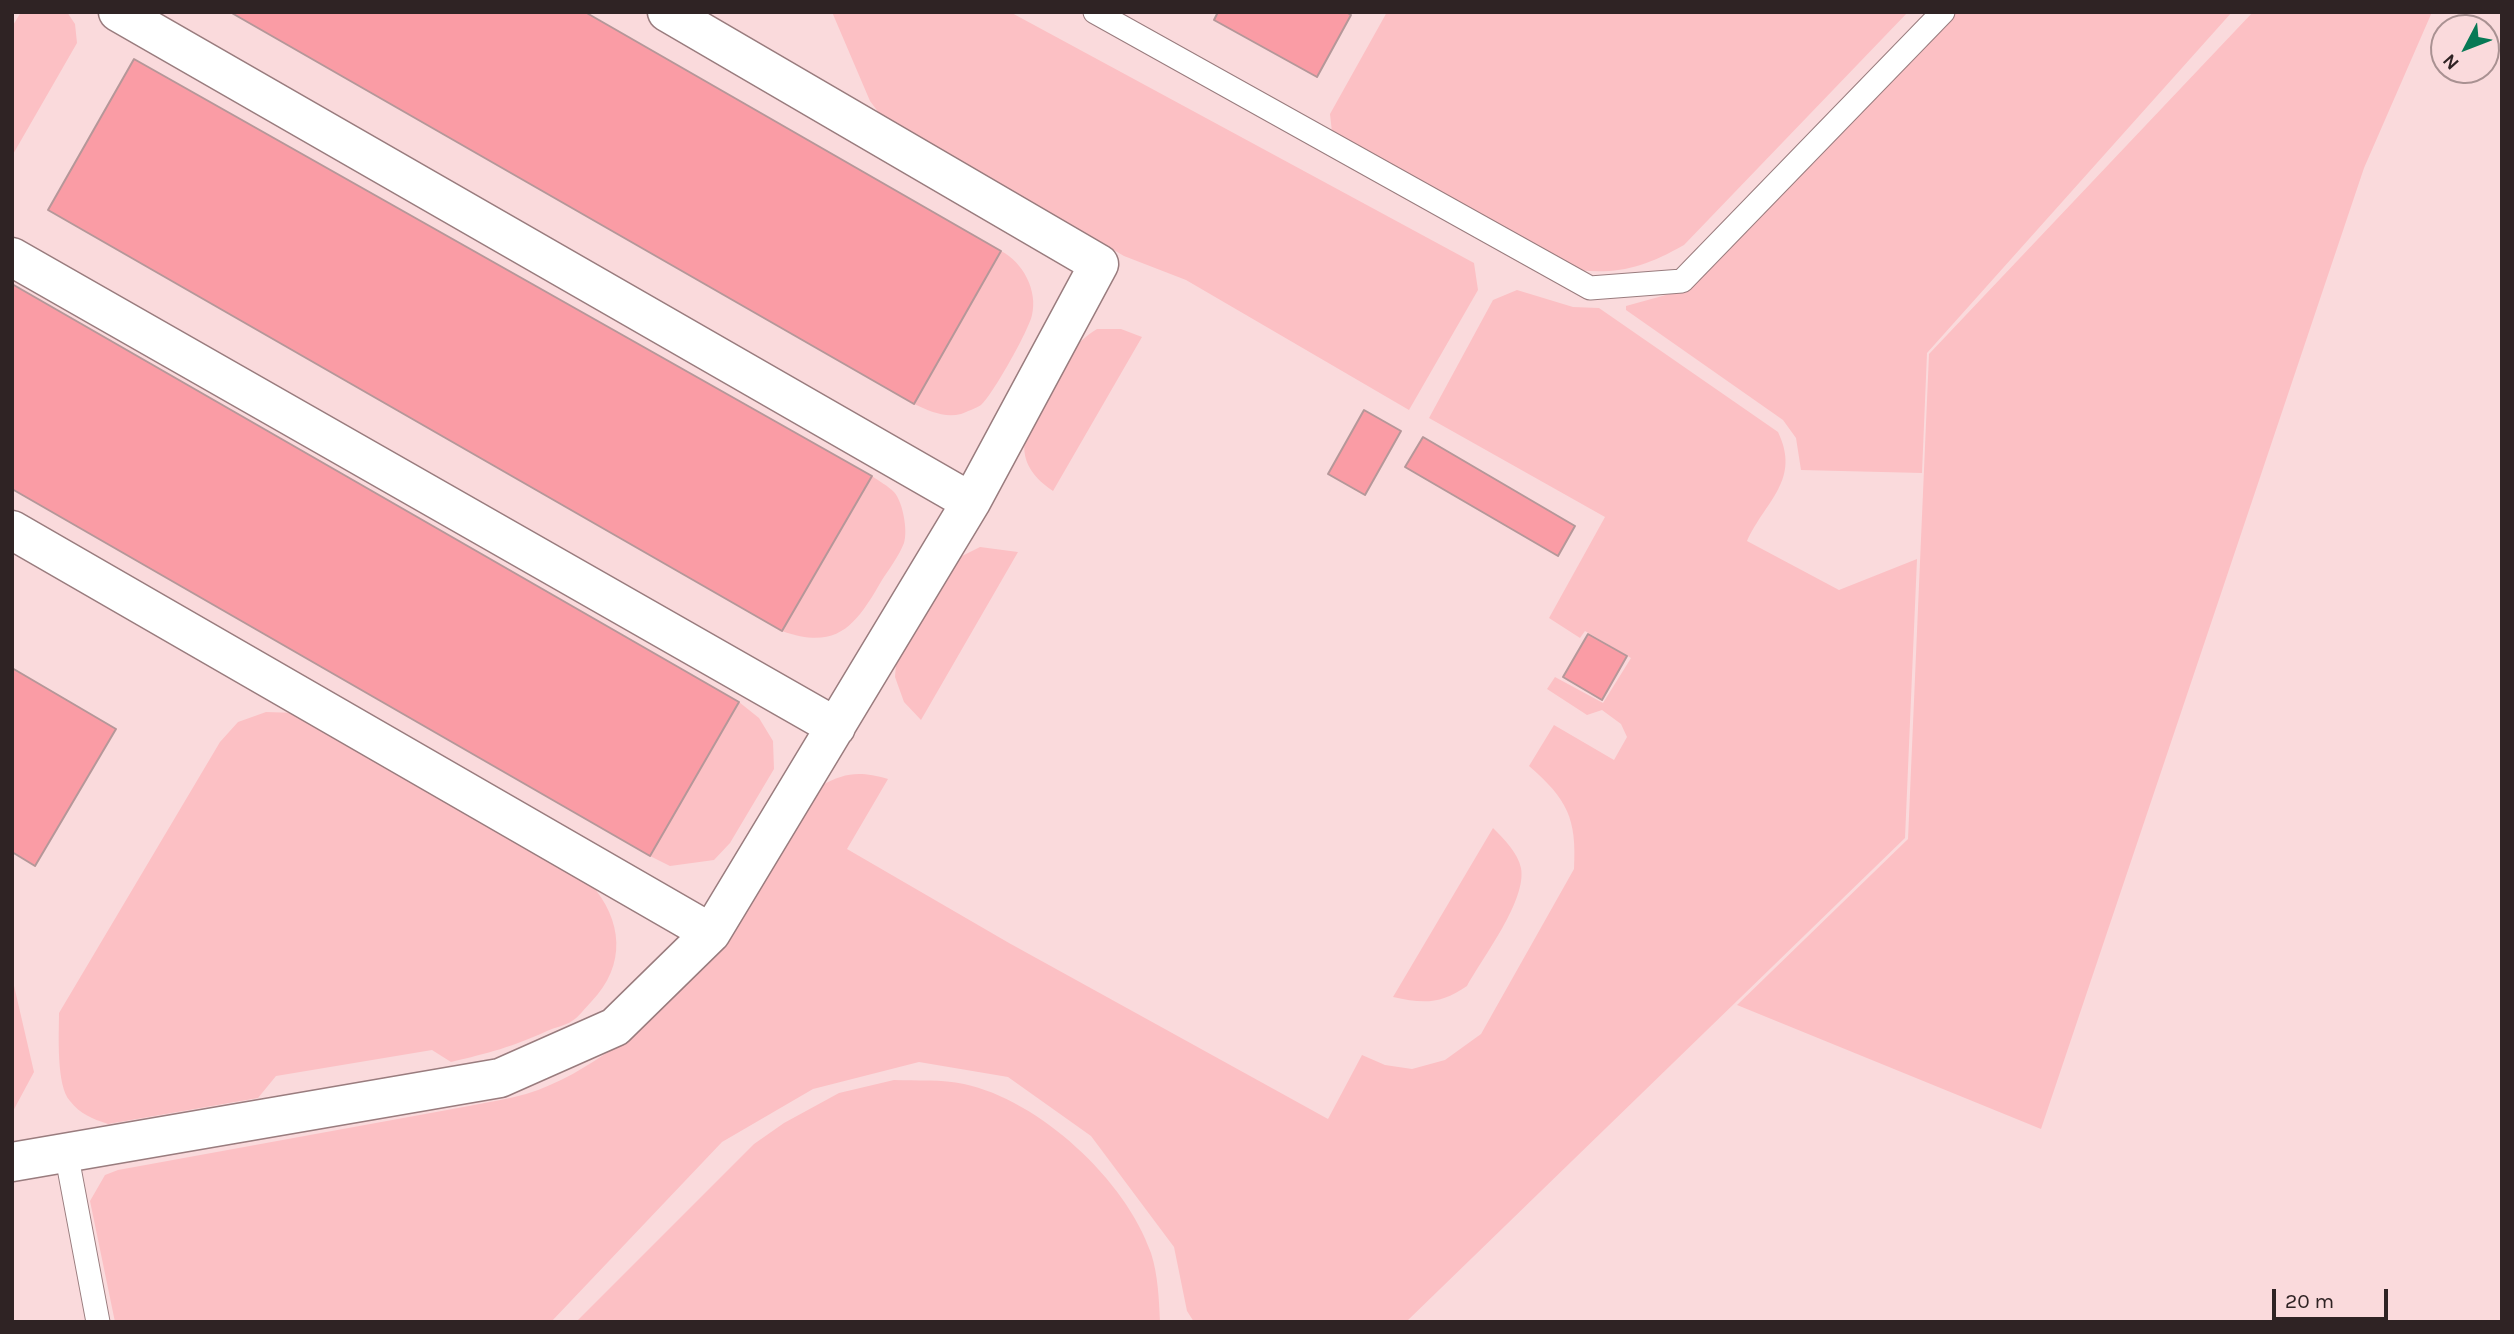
<!DOCTYPE html>
<html>
<head>
<meta charset="utf-8">
<style>
  body { margin:0 }
  #map { position:relative; width:2514px; height:1334px; overflow:hidden; background:#fadadc; font-family:Karla,sans-serif }
  canvas { display:block }
  .frame { position:absolute; inset:0; border:14px solid #2f2324; pointer-events:none }
  .north { position:absolute; left:2430px; top:14px; width:70px; height:70px; box-sizing:border-box; background:#fadadc; border:2px solid #a99192; border-radius:50%; rotate:228deg; font-size:19px; font-weight:700; line-height:28px; text-align:center; color:#2f2324 }
  .north::after { content:''; display:block; margin:auto; width:24px; height:32px; background:#077955; clip-path:polygon(50% 0,100% 100%,50% 72%,0 100%) }
  .scale { position:absolute; left:2272px; top:1289px; width:116px; height:32px; box-sizing:border-box; border:4px solid #2f2324; border-top:0; padding-left:9px; font-size:21px; line-height:24px; white-space:nowrap; color:#2f2324; -webkit-text-stroke:5px #fadadc; paint-order:stroke }
</style>
</head>
<body>
<div id="map">
<canvas width="2514" height="1334"></canvas>
<div class="frame"></div>
<div class="north">N</div>
<div class="scale">20 m</div>
</div>
<script>
const g = document.querySelector('canvas').getContext('2d');
g.lineJoin = 'round';
function paint(path, color) {
  g.fillStyle = color;
  g.fill(path, 'evenodd');
}
function stroke(path, color, width, dash) {
  g.strokeStyle = color;
  g.lineWidth = width;
  g.lineCap = dash ? 'butt' : 'round';
  g.setLineDash(dash || []);
  g.stroke(path);
}
paint(new Path2D(`
  M 21,12 L 67,12 L 75,24 L 77,43 L 12,156 L 12,27 Z
  M 832,12 L 1010,12 L 1474,263 L 1478,290 L 1409,410 L 1186,280 L 1124,256 L 879,113 L 870,101 Z
  M 1387,12 L 1908,12 L 1684,245 C 1640,270 1612,276 1561,268 L 1333,141 L 1330,114 Z
  M 1956,12 L 2232,12 L 1927,353 L 1922,473 L 1801,470 L 1796,438 L 1783,420 L 1626,310 L 1626,306 L 1673,293 L 1706,273 Z
  M 2253,12 L 2432,12 L 2364,168 L 2041,1129 L 1737,1005 L 1908,839 L 1929,354 Z
  M 1001,251 C 1023,262 1038,291 1032,315 C 1029,330 992,396 981,405 C 976,408 966,412 961,414 C 944,418 929,411 914,404 Z
  M 1517,290 L 1573,307 L 1599,308 L 1778,432 C 1801,480 1766,500 1747,541 L 1839,590 L 1917,559 L 1905,838 L 1406,1322 L 1194,1322 L 1187,1311 L 1174,1247 L 1091,1136 L 1008,1077 L 919,1062 L 813,1089 L 722,1142 L 551,1322 L 115,1322 L 90,1201 L 105,1175 L 118,1170 L 469,1106 C 488,1102 508,1099 526,1094 C 559,1084 588,1066 615,1047 C 715,976 759,888 820,786 C 846,772 860,771 888,779 L 847,849 L 1009,943 L 1328,1119 L 1362,1055 L 1385,1065 L 1412,1069 L 1445,1060 L 1481,1034 L 1574,869 C 1577,818 1567,799 1529,766 L 1554,725 L 1614,760 L 1627,737 L 1621,724 L 1602,710 L 1587,715 L 1547,689 L 1555,677 L 1603,703 L 1631,658 L 1585,631 L 1580,638 L 1549,618 L 1605,517 L 1429,418 L 1493,300 Z
  M 1097,329 L 1121,329 L 1142,337 L 1053,491 C 1003,457 1029,422 1052,382 C 1067,358 1073,344 1097,329 Z
  M 872,476 C 879,481 888,486 894,492 C 903,502 908,531 904,543 C 899,556 889,569 882,580 C 856,625 838,651 782,631 Z
  M 980,547 L 1018,552 L 921,720 L 904,702 L 895,677 L 897,650 L 950,562 Z
  M 739,702 L 759,718 L 773,741 L 774,769 L 730,843 L 714,860 L 670,866 L 650,856 Z
  M 266,712 L 298,713 L 590,883 C 623,920 627,965 591,1002 C 585,1008 579,1017 572,1021 C 565,1026 555,1027 547,1031 C 512,1047 489,1053 451,1062 L 432,1050 L 276,1076 L 258,1098 L 108,1124 C 93,1119 80,1114 70,1101 C 56,1086 59,1033 59,1013 L 220,742 L 238,722 Z
  M 1493,828 C 1504,839 1518,853 1521,868 C 1527,900 1483,957 1467,986 C 1441,1004 1424,1004 1393,997 Z
  M 12,977 L 34,1072 L 12,1113 Z
  M 894,1080 C 917,1081 942,1079 964,1084 C 1039,1100 1126,1180 1151,1253 C 1158,1275 1159,1299 1160,1322 L 576,1322 L 754,1144 L 784,1123 L 839,1093 Z`), '#fcc0c4');
const building = new Path2D(`
  M 230,12 L 585,12 L 1001,251 L 914,404 Z
  M 1218,12 L 1346,12 L 1351,15 L 1317,77 L 1214,20 Z
  M 134,59 L 872,476 L 782,631 L 48,210 Z
  M 12,284 L 739,702 L 650,856 L 12,489 Z
  M 1364,410 L 1401,431 L 1365,495 L 1328,474 Z
  M 1423,437 L 1575,526 L 1558,556 L 1405,467 Z
  M 1588,634 L 1627,656 L 1602,700 L 1563,677 Z
  M 12,668 L 116,729 L 35,866 L 12,852 Z`);
paint(building, '#fa9ca5');
stroke(building, '#b59799', 2);
const lane = new Path2D(`
  M 1095,12 L 1590,288 L 1682,281 L 1943,12
  M 66,1152 L 98,1322`);
const street = new Path2D(`
  M 118,12 L 971,502
  M 12,257 L 836,727
  M 12,530 L 711,933
  M 12,1162 L 500,1078 L 615,1027 L 711,933 L 971,502 L 1099,264 L 667,12`);
stroke(lane, '#997c7e', 25);
stroke(street, '#997c7e', 41);
stroke(lane, '#fff', 23);
stroke(street, '#fff', 38);
</script>
</body>
</html>
